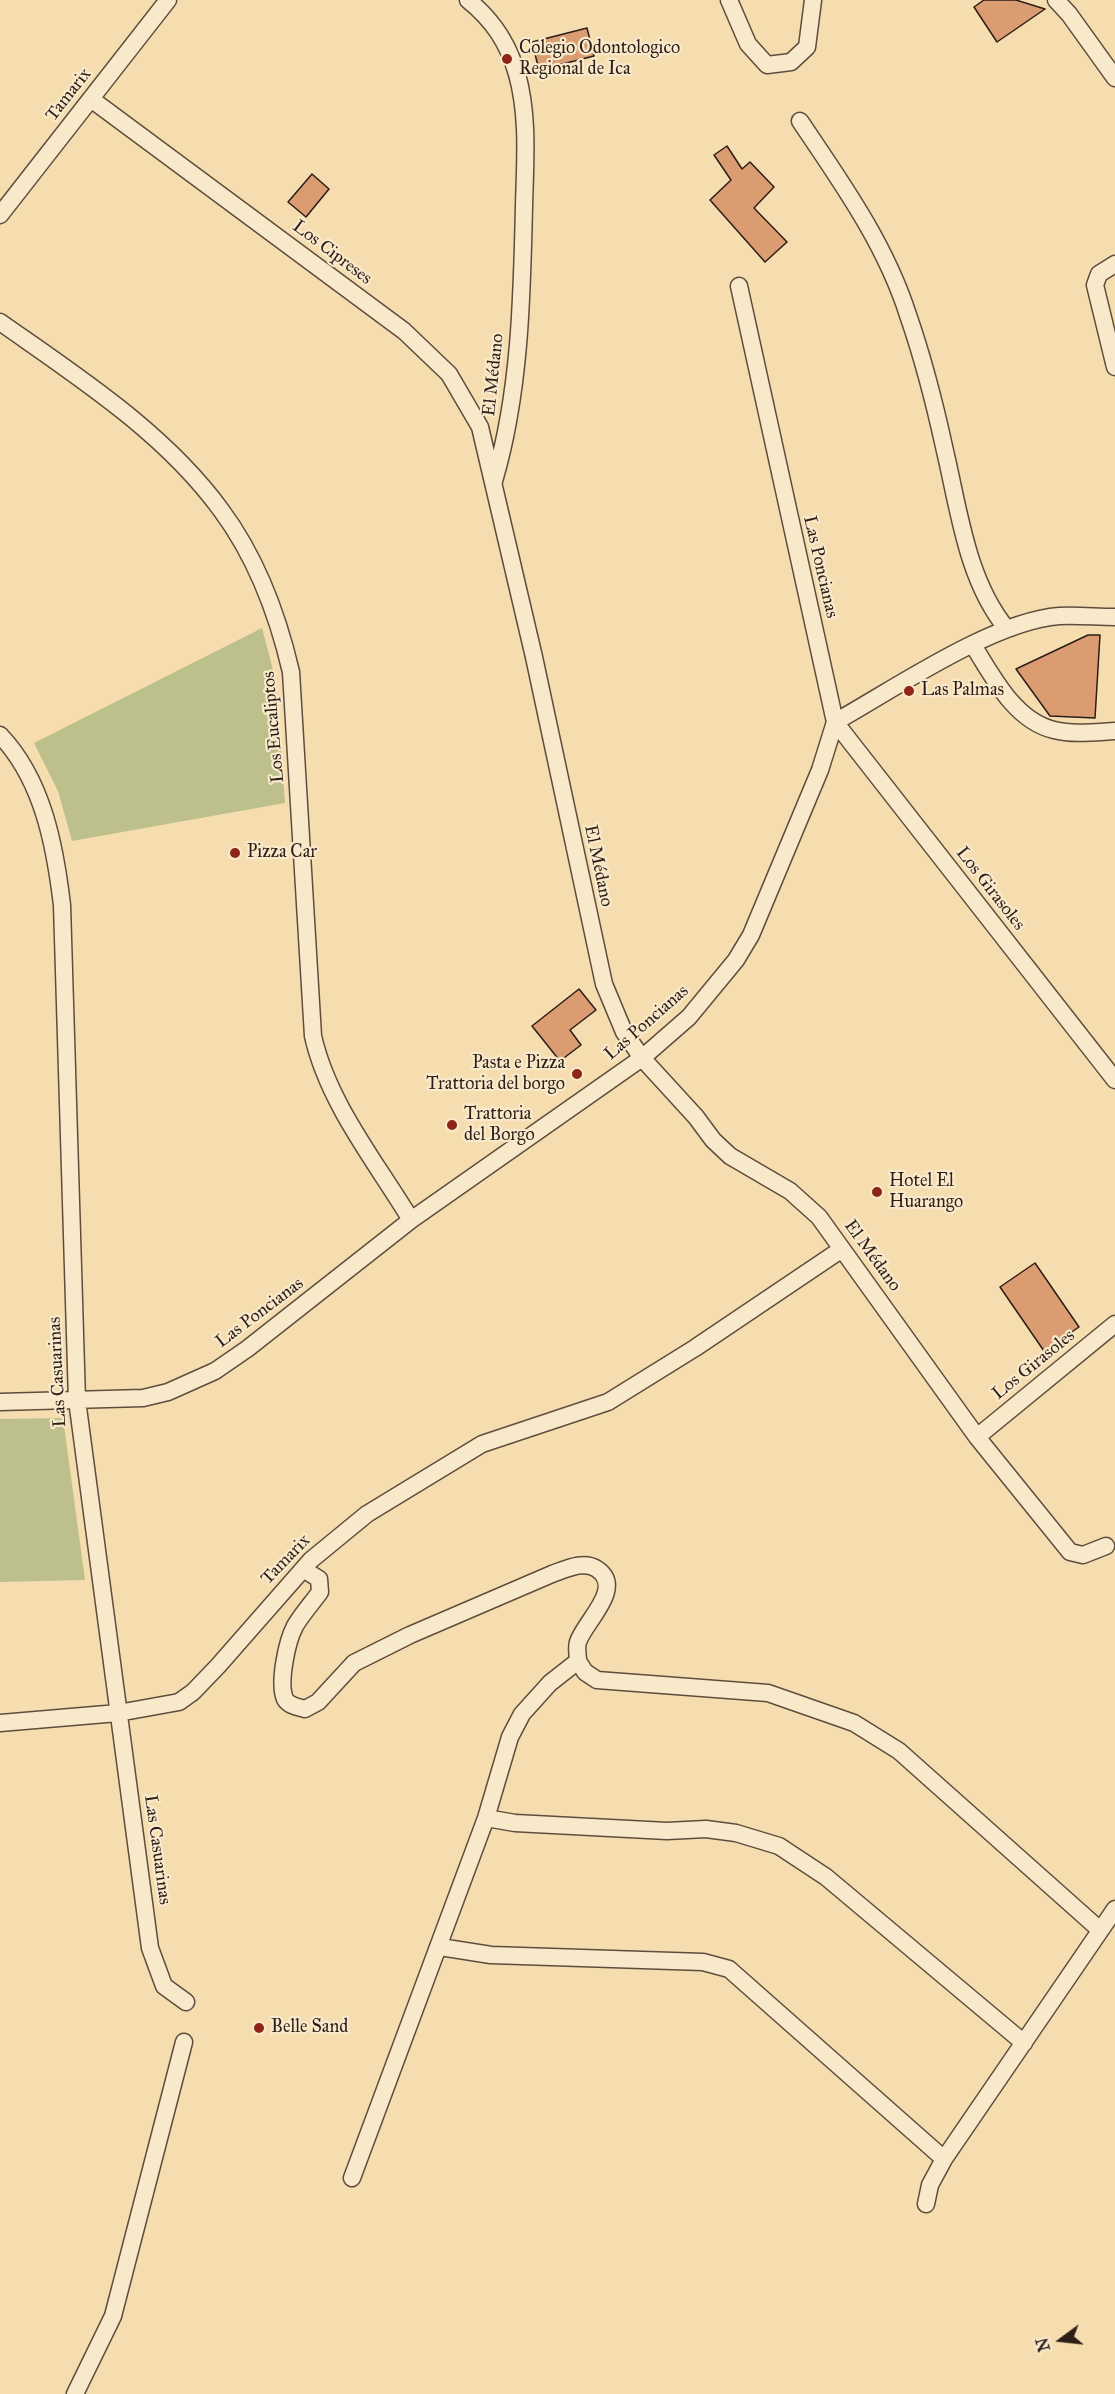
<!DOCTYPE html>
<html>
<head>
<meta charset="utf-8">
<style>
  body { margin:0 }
  #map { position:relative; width:1115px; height:2394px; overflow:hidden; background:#f6ddaf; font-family:"IM FELL Great Primer",serif }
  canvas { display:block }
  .north { position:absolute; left:1031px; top:2310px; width:60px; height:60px; -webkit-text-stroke:4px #f9e9cb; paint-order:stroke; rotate:255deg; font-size:16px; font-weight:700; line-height:24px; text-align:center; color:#2c1d17 }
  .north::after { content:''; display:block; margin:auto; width:21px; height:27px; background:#2c1d17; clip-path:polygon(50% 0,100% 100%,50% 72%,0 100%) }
</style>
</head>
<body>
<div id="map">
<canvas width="1115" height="2394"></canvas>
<div class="north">N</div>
</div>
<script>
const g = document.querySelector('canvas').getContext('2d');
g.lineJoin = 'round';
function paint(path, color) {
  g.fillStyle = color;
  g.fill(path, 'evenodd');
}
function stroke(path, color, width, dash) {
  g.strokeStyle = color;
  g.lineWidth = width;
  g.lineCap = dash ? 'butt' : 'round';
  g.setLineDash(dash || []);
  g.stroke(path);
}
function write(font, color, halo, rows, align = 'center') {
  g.font = font + ' "IM FELL Great Primer",serif';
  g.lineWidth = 4.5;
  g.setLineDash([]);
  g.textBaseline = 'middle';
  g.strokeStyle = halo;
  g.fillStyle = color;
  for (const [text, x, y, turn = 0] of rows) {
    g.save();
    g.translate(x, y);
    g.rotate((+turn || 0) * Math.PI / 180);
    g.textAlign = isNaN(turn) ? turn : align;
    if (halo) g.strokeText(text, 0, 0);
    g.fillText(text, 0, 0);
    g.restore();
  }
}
paint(new Path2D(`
  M 262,628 L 276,681 L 285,803 L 72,841 L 58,791 L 34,743 Z
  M 63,1418 L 85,1580 L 0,1582 L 0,1419 Z`), '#bdc08a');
const building = new Path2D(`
  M 984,0 L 1016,0 L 1045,9 L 997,42 L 974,7 Z
  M 587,28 L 594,56 L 539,70 L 532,42 Z
  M 727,146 L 742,169 L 750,162 L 774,187 L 754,208 L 787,242 L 765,262 L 710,200 L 731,180 L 714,155 Z
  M 312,174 L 329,189 L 306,217 L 288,202 Z
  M 1088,635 L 1100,635 L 1095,718 L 1050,716 L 1016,669 Z
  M 579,989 L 596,1010 L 570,1030 L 581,1045 L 560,1061 L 532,1026 Z
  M 1035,1263 L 1079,1327 L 1044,1351 L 1000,1287 Z`);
paint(building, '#da9c70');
stroke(building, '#2c1d17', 1.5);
const street = new Path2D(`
  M 468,0 C 493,20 508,43 517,74 C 529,117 525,163 524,206 C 522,298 520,393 494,481
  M 729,0 L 748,44 L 767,65 L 791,62 L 807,47 L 813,0
  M 1056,0 L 1069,14 L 1115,78
  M 91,99 L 404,331 L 449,374 L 480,427 L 534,657 L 604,984 L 624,1032 L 642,1058 L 696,1117 L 713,1140 L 730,1156 L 790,1191 L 819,1217 L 977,1437 L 1070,1552 L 1083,1555 L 1106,1546
  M 800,121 C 841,182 885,243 908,315 C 923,358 935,405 945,451 C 959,510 967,581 1007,629
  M 0,215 L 168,0
  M 1115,264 L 1099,274 L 1095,285 L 1115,367
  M 0,322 C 78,377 164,432 221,510 C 256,557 278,616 291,672 L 313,1036 C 328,1103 376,1162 411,1220
  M 1115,617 C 1097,617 1078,615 1059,616 C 993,621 894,689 835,722 L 1115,1080
  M 973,645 C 993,677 1015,721 1054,730 C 1073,735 1096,732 1115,731
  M 0,735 C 43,780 55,846 62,905 L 77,1400 L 150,1948 L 164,1986 L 186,2002
  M 0,1402 L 143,1398 L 168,1392 L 215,1371 L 247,1349 L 411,1220 L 642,1058 L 689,1017 L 736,960 L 751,935 L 820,770 L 835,722 L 739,286
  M 977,1437 L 1115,1324
  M 303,1569 L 319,1579 L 320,1592 C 312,1603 302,1614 295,1626 C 287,1641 278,1683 285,1699 C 289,1706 298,1707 305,1709 L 318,1702 L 354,1663 L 410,1635 L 552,1574 C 566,1569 584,1560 597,1569 C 625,1588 585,1621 578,1642 C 576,1648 578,1655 578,1661 L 550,1683 L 522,1714 L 510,1737 L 486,1818 L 352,2178
  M 578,1661 L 585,1672 L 597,1680 L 768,1693 L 854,1723 L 899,1751 L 1100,1930
  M 0,1723 L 118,1713 L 179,1702 L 193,1692 L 218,1666 L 311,1560 L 367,1514 L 482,1444 L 608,1402 L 695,1348 L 842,1249
  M 486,1818 L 515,1823 L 667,1831 L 706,1829 L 736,1833 L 779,1846 L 826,1877 L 1024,2043
  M 440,1947 L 491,1955 L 703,1962 L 729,1969 L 944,2159
  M 926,2204 L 930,2185 L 944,2159 L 1115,1909
  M 75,2394 L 113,2316 L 184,2042`);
stroke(street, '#5e4d3d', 19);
stroke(street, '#f9e9cb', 16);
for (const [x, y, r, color] of [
  [507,59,6,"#8f2418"],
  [909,691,6,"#8f2418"],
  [235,853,6,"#8f2418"],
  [577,1074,6,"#8f2418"],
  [452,1125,6,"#8f2418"],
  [877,1192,6,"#8f2418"],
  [259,2028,6,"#8f2418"]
]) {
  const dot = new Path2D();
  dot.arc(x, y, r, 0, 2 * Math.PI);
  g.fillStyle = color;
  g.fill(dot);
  stroke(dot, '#f9e9cb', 2);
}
write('18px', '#2c1d17', '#f9e9cb', [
  ["Colegio Odontologico",519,49],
  ["Regional de Ica",519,70],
  ["Las Palmas",921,691],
  ["Pizza Car",247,853],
  ["Pasta e Pizza",565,1064,"right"],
  ["Trattoria del borgo",565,1085,"right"],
  ["Trattoria",464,1115],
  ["del Borgo",464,1136],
  ["Hotel El",889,1182],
  ["Huarango",889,1203],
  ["Belle Sand",271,2028]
], 'left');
write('18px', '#2c1d17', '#f9e9cb', [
  ["Tamarix",69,95,-52],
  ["Los Cipreses",332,253,37],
  ["El Médano",494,375,-84],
  ["Las Poncianas",820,567,77],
  ["Los Eucaliptos",274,727,-95],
  ["El Médano",598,866,78],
  ["Los Girasoles",990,889,52],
  ["Las Poncianas",647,1023,-41],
  ["El Médano",872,1256,54],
  ["Las Poncianas",260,1313,-37],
  ["Los Girasoles",1034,1365,-39],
  ["Las Casuarinas",58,1372,-93],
  ["Tamarix",286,1560,-46],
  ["Las Casuarinas",157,1850,82]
]);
</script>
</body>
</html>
